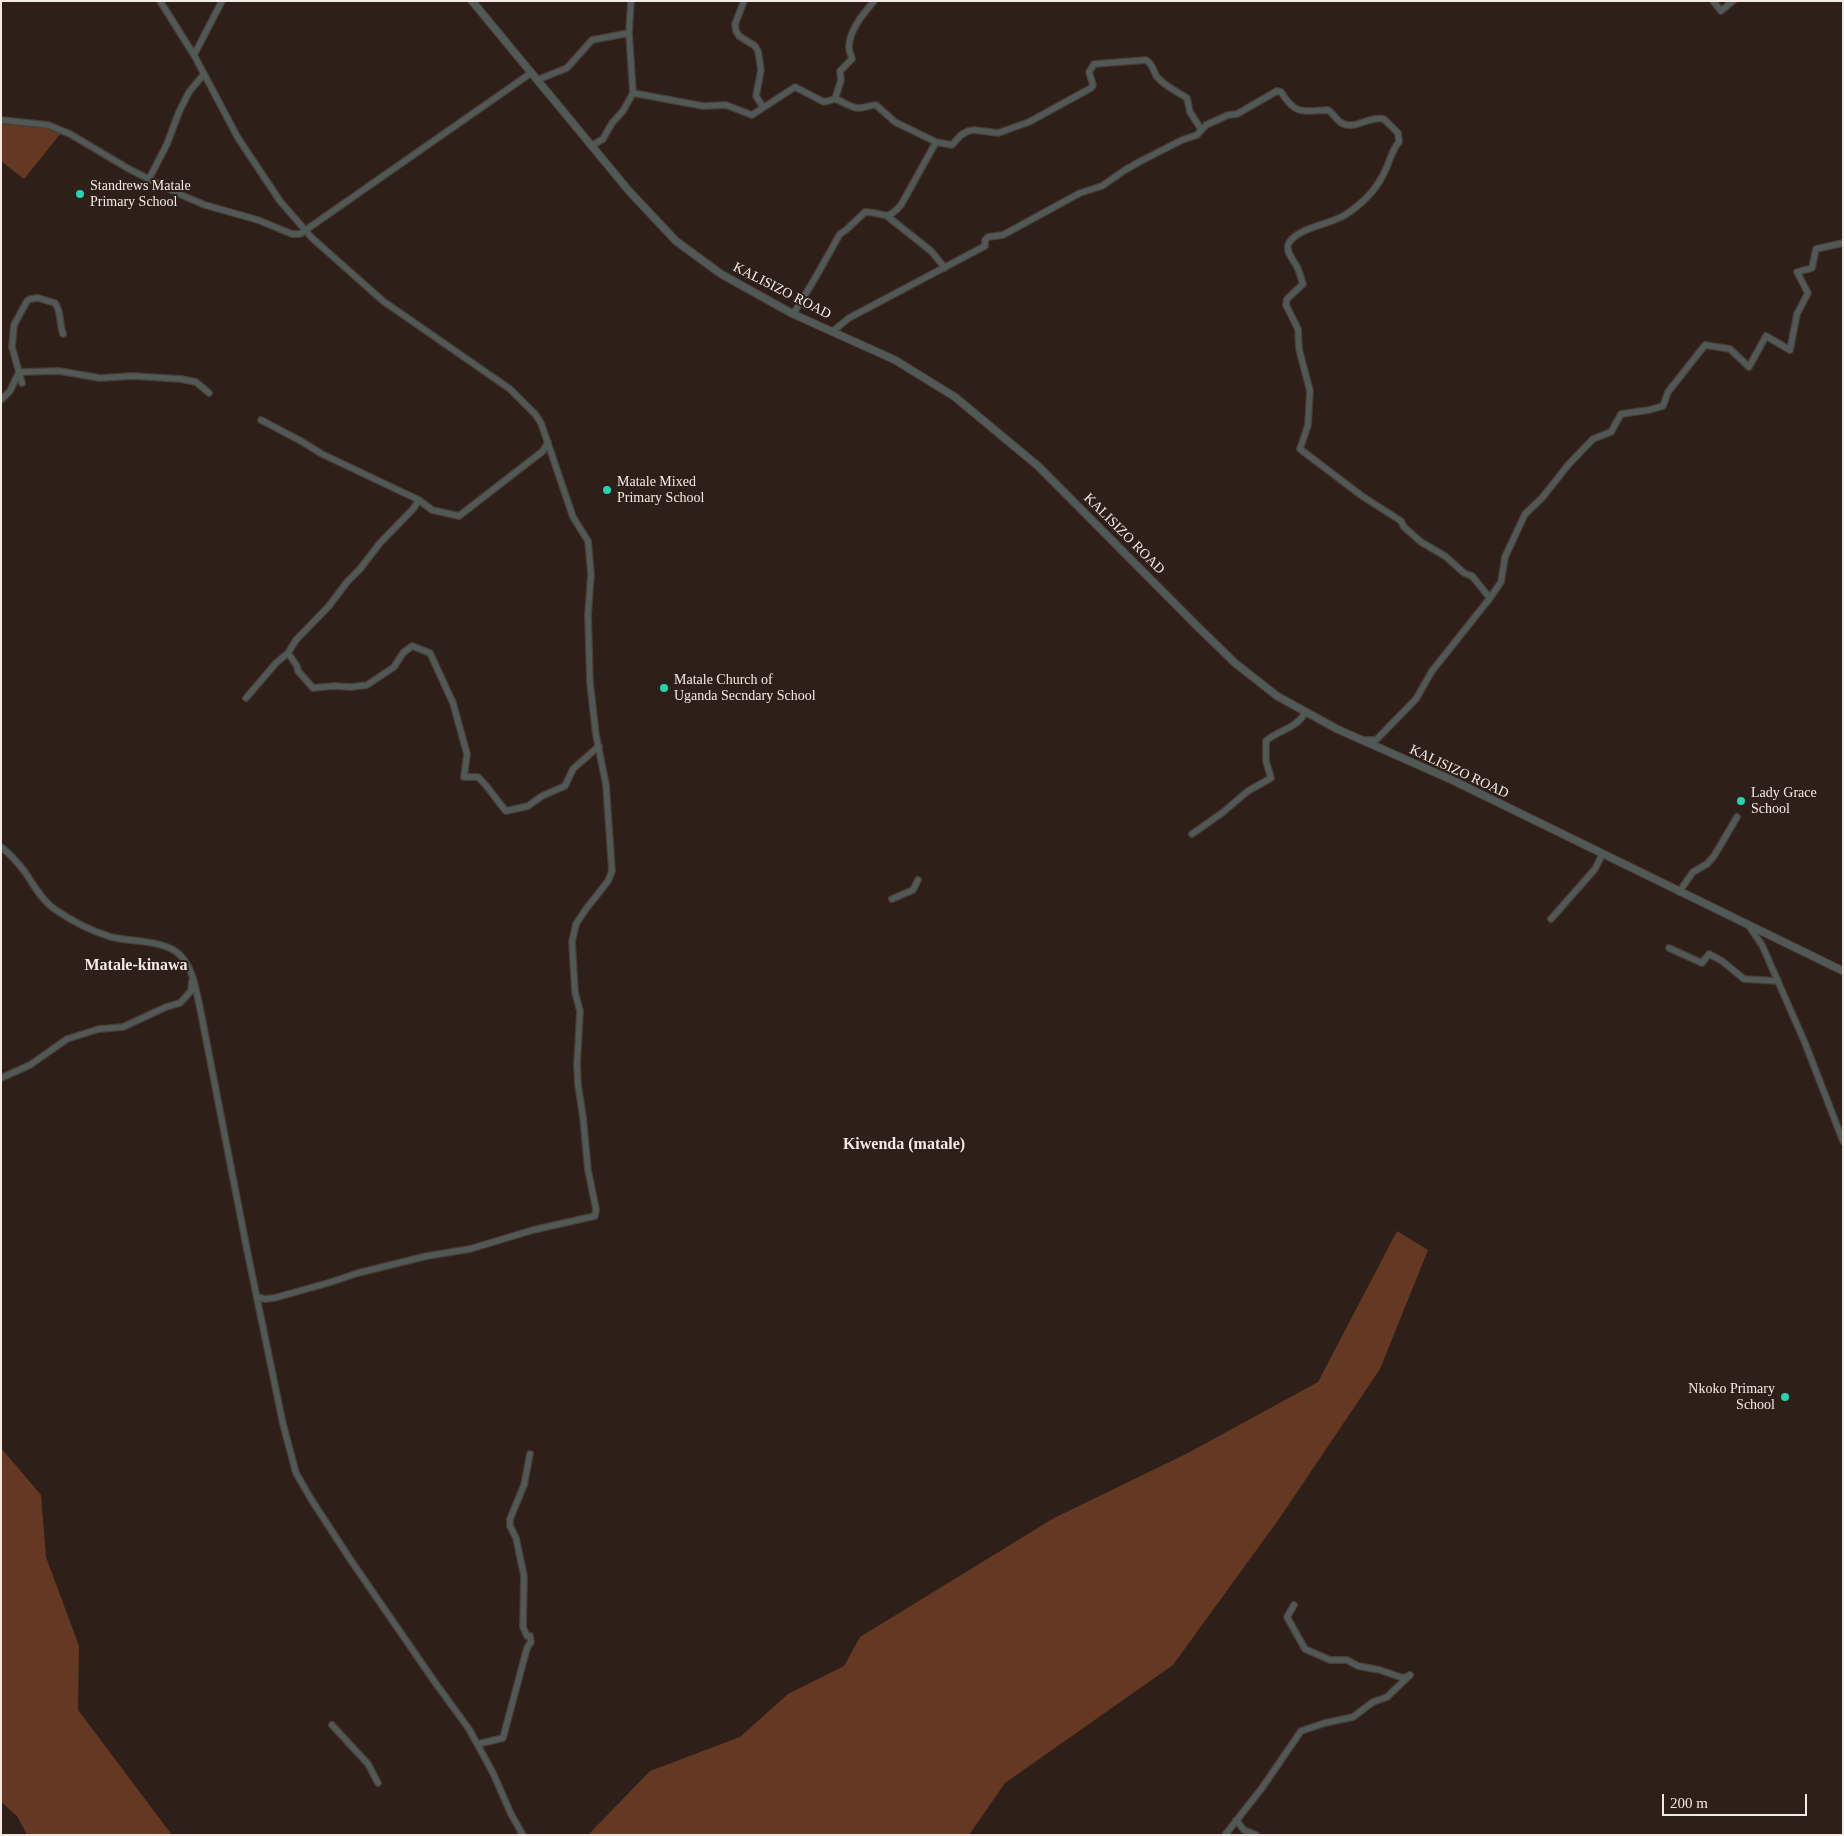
<!DOCTYPE html>
<html>
<head>
<meta charset="utf-8">
<style>
  body { margin:0 }
  #map { position:relative; width:1844px; height:1836px; overflow:hidden; background:#2e2019; font-family:"Times New Roman",serif }
  canvas { display:block }
  .frame { position:absolute; inset:0; border:2px solid #f3e9e5; pointer-events:none }
  .scale { position:absolute; left:1662px; top:1794px; width:145px; height:22px; box-sizing:border-box; border:2px solid #f3e9e5; border-top:0; padding-left:6px; font-size:15px; line-height:18px; white-space:nowrap; color:#f3e9e5; -webkit-text-stroke:4px #2e2019; paint-order:stroke }
</style>
</head>
<body>
<div id="map">
<canvas width="1844" height="1836"></canvas>
<div class="frame"></div>
<div class="scale">200 m</div>
</div>
<script>
const g = document.querySelector('canvas').getContext('2d');
g.lineJoin = 'round';
function paint(path, color) {
  g.fillStyle = color;
  g.fill(path, 'evenodd');
}
function stroke(path, color, width, dash) {
  g.strokeStyle = color;
  g.lineWidth = width;
  g.lineCap = dash ? 'butt' : 'round';
  g.setLineDash(dash || []);
  g.stroke(path);
}
function write(font, color, halo, rows, align = 'center') {
  g.font = font + ' "Times New Roman",serif';
  g.lineWidth = 4;
  g.setLineDash([]);
  g.textBaseline = 'middle';
  g.strokeStyle = halo;
  g.fillStyle = color;
  for (const [text, x, y, turn = 0] of rows) {
    g.save();
    g.translate(x, y);
    g.rotate((+turn || 0) * Math.PI / 180);
    g.textAlign = isNaN(turn) ? turn : align;
    if (halo) g.strokeText(text, 0, 0);
    g.fillText(text, 0, 0);
    g.restore();
  }
}
paint(new Path2D(`
  M 1,122 L 49,128 L 61,133 L 24,179 L 1,161 Z
  M 1397,1231 L 1428,1250 L 1380,1369 L 1279,1519 L 1173,1665 L 1005,1783 L 969,1835 L 588,1835 L 650,1771 L 740,1737 L 788,1694 L 844,1666 L 860,1637 L 1054,1518 L 1186,1454 L 1318,1382 Z
  M 1,1448 L 41,1495 L 46,1557 L 79,1646 L 78,1710 L 172,1835 L 27,1835 L 17,1816 L 1,1802 Z`), '#643822');
const minor = new Path2D(`
  M 160,1 L 194,55 L 238,138 L 280,201 L 312,238 L 383,301 L 510,389 L 535,414 L 541,423 L 573,517 L 588,541 L 591,574 L 588,615 L 590,683 L 596,735 L 606,785 L 612,871 L 608,881 L 586,909 L 576,924 L 572,942 L 575,992 L 580,1011 L 577,1065 L 578,1085 L 583,1117 L 588,1170 L 596,1209 L 595,1216 L 533,1230 L 470,1249 L 427,1256 L 358,1273 L 328,1283 L 274,1298 L 265,1299 L 257,1297
  M 744,1 L 735,24 L 736,31 L 739,36 L 755,46 L 758,51 L 761,70 L 756,96 L 763,107
  M 1713,1 L 1721,11 L 1733,1
  M 629,33 L 631,1
  M 194,55 L 222,1
  M 537,80 L 567,68 L 592,40 L 629,33 L 633,93
  M 835,99 L 841,80 L 840,71 L 852,59 C 851,55 849,51 849,47 C 849,30 864,13 874,1
  M 1,120 L 48,125 L 70,134 L 129,169 L 179,194 L 205,205 L 258,220 L 292,234 L 300,234 L 531,73
  M 936,142 L 952,145 L 961,135 L 968,131 L 974,130 L 998,133 L 1029,122 L 1091,88 L 1093,85 L 1089,72 L 1094,64 L 1146,60 C 1153,64 1153,71 1157,77 C 1166,87 1176,91 1187,98 L 1190,112 L 1201,129
  M 591,146 L 603,139 L 612,123 L 623,111 L 633,93 L 703,106 L 726,105 L 752,115 L 795,87 L 824,102 L 835,99 C 843,101 850,108 859,108 C 865,108 870,105 876,105 L 895,122 L 936,142 L 901,205 C 885,223 885,212 865,212 L 846,230 L 840,234 C 825,260 810,289 793,314
  M 149,179 L 167,144 L 179,112 L 189,92 L 204,74
  M 887,216 L 931,251 L 945,268
  M 833,331 L 849,318 L 985,246 L 985,240 L 988,237 L 1003,235 L 1080,193 L 1102,186 L 1125,170 L 1139,162 L 1182,140 L 1197,135 L 1206,125 L 1228,115 L 1237,114 L 1277,91 L 1281,92 C 1296,116 1303,111 1328,110 C 1333,113 1335,118 1340,122 C 1354,132 1369,115 1384,119 L 1398,133 L 1399,142 C 1391,151 1390,162 1384,173 C 1376,190 1362,204 1345,215 C 1332,224 1294,228 1288,245 C 1286,254 1295,261 1298,269 C 1300,273 1301,279 1303,284 L 1287,299 L 1286,305 L 1298,329 L 1299,349 L 1310,391 L 1308,425 L 1300,449 L 1362,496 L 1401,521 L 1404,527 L 1421,542 L 1445,556 L 1464,573 L 1472,576 L 1490,598
  M 22,383 L 12,347 L 14,325 L 27,301 L 30,299 L 38,298 L 55,303 C 62,313 59,323 63,334
  M 1,400 L 10,391 L 19,372 L 59,371 L 100,378 L 133,376 L 181,379 L 196,382 L 209,393
  M 261,420 L 301,441 L 322,454 L 419,500 L 432,510 L 459,516 L 543,451 L 548,442
  M 288,653 L 296,640 L 329,606 L 347,582 L 360,569 L 380,543 L 413,509 L 419,500
  M 246,698 L 276,663 L 288,653 L 297,666 L 298,671 L 313,688 L 334,686 L 351,687 L 367,685 L 394,667 L 403,653 L 412,646 L 430,653 L 453,703 L 467,754 L 464,777 L 478,777 C 489,787 496,800 506,811 L 528,806 L 542,796 L 565,786 L 573,769 L 599,746
  M 1363,740 L 1376,740 L 1416,699 L 1432,671 L 1490,598 L 1501,582 L 1505,557 L 1525,514 L 1542,498 L 1568,465 L 1593,439 L 1611,432 L 1621,414 L 1649,410 L 1663,406 L 1668,392 L 1705,345 L 1730,349 L 1749,367 L 1766,336 L 1790,350 L 1797,314 L 1808,293 L 1797,272 L 1812,268 L 1816,249 L 1843,243
  M 1192,834 L 1222,813 L 1248,791 L 1271,778 L 1266,761 L 1266,741 C 1278,730 1296,729 1305,713
  M 1,847 C 10,854 18,863 25,872 C 33,884 41,899 53,908 C 70,920 91,931 111,937 C 131,942 166,940 180,955 C 193,968 196,990 200,1008 L 247,1250 L 283,1424 L 296,1473 L 311,1499 L 350,1559 L 434,1681 L 469,1729 L 493,1773 L 511,1814 L 523,1835
  M 1679,892 L 1693,872 L 1707,864 L 1714,856 L 1737,817
  M 892,899 L 913,890 L 918,880
  M 1551,919 L 1595,869 L 1602,855
  M 1749,926 L 1762,945 L 1805,1043 L 1843,1141
  M 1669,948 L 1702,963 L 1709,954 L 1722,961 L 1744,979 L 1778,981
  M 1,1078 L 30,1065 L 67,1039 L 99,1029 L 123,1027 L 166,1007 L 180,1003 L 191,991 L 192,981
  M 1294,1605 L 1287,1617 L 1305,1649 L 1330,1660 L 1347,1660 L 1358,1666 L 1380,1670 L 1403,1678 L 1408,1676
  M 527,1636 L 523,1627 L 524,1576 L 516,1538 L 510,1526 L 510,1519 L 524,1485 L 530,1454
  M 332,1725 L 368,1764 L 378,1783
  M 478,1744 L 503,1738 L 527,1648 L 531,1642 L 530,1636
  M 1236,1820 L 1244,1830 L 1256,1835
  M 1225,1835 L 1262,1788 L 1301,1731 L 1325,1723 L 1353,1717 L 1373,1702 L 1387,1697 L 1410,1675`);
const tertiary = new Path2D(`
  M 472,1 L 629,191 L 676,241 L 721,274 L 793,314 L 895,360 L 955,397 L 1038,466 L 1198,627 L 1235,663 L 1277,696 L 1337,729 L 1452,780 L 1843,971`);
stroke(minor, '#4a3c36', 8);
stroke(tertiary, '#4a3c36', 9);
stroke(minor, '#515956', 5.5);
stroke(tertiary, '#515956', 7);
for (const [x, y, r, color] of [
  [80,194,5,"#23d5af"],
  [607,490,5,"#23d5af"],
  [664,688,5,"#23d5af"],
  [1741,801,5,"#23d5af"],
  [1785,1397,5,"#23d5af"]
]) {
  const dot = new Path2D();
  dot.arc(x, y, r, 0, 2 * Math.PI);
  g.fillStyle = color;
  g.fill(dot);
  stroke(dot, '#2e2019', 2);
}
write('14px', '#f3e9e5', '#2e2019', [
  ["Standrews Matale",90,186],
  ["Primary School",90,202],
  ["Matale Mixed",617,482],
  ["Primary School",617,498],
  ["Matale Church of",674,680],
  ["Uganda Secndary School",674,696],
  ["Lady Grace",1751,793],
  ["School",1751,809],
  ["Nkoko Primary",1775,1389,"right"],
  ["School",1775,1405,"right"]
], 'left');
write('14px', '#f3e9e5', '#2e2019', [
  ["KALISIZO ROAD",782,291,27],
  ["KALISIZO ROAD",1124,534,45],
  ["KALISIZO ROAD",1459,772,25]
]);
write('bold 16px', '#f3e9e5', '#2e2019', [
  ["Matale-kinawa",136,966],
  ["Kiwenda (matale)",904,1145]
]);
</script>
</body>
</html>
